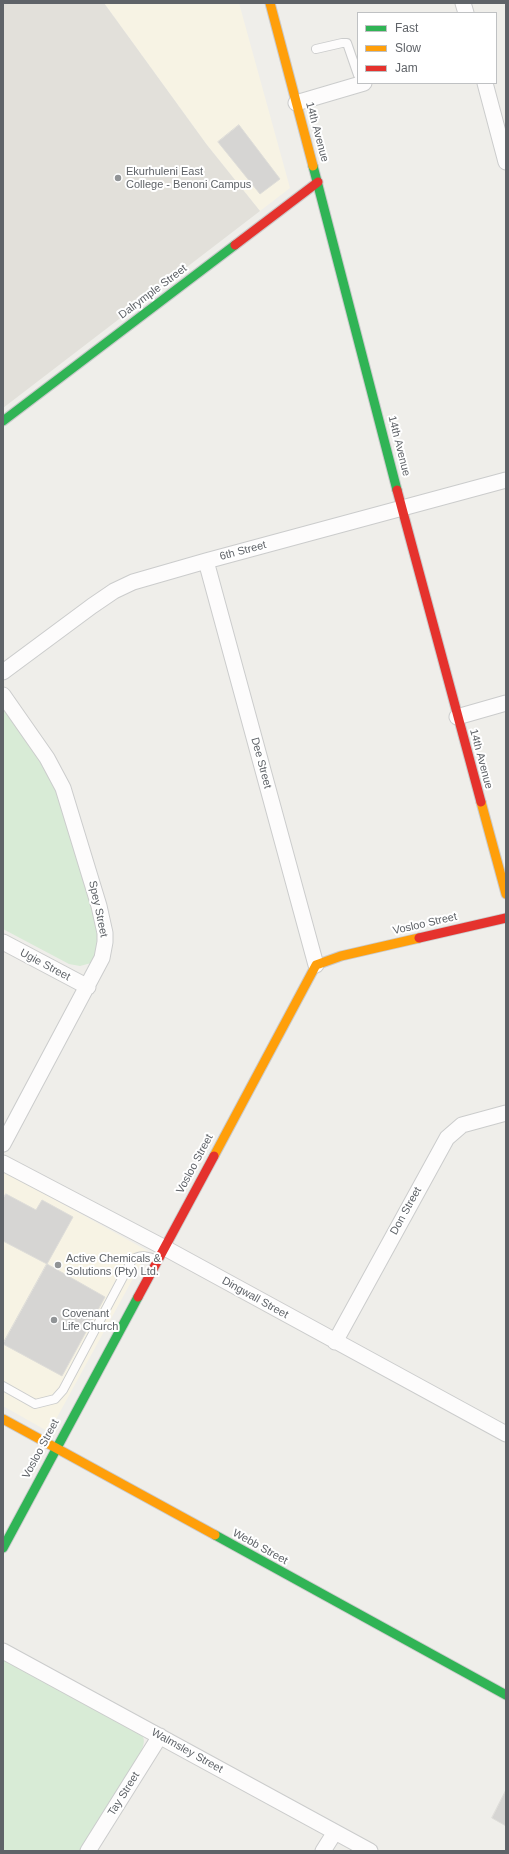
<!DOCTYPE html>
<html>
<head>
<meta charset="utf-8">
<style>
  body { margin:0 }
  #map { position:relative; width:509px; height:1854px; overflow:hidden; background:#efeeea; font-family:Helvetica,sans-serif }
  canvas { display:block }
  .frame { position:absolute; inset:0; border:4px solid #5f6368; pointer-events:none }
  .legend { position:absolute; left:357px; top:12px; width:140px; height:72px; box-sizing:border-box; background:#fff; border:1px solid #bfc1c3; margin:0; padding:5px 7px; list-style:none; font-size:12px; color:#5f6368 }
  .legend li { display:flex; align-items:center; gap:8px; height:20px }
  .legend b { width:20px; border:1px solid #bfc1c3 }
</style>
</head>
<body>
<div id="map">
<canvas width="509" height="1854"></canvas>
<div class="frame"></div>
<ul class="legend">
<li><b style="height:5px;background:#30b455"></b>Fast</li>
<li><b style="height:5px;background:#ff9f0a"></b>Slow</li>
<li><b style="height:5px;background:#e5322d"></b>Jam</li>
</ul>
</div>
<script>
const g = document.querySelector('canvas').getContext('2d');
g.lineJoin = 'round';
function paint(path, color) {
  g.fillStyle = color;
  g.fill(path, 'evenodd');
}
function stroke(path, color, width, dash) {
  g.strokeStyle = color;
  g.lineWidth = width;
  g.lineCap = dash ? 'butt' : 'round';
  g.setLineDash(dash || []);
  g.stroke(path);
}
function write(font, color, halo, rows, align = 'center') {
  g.font = font + ' Helvetica,sans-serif';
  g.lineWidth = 4;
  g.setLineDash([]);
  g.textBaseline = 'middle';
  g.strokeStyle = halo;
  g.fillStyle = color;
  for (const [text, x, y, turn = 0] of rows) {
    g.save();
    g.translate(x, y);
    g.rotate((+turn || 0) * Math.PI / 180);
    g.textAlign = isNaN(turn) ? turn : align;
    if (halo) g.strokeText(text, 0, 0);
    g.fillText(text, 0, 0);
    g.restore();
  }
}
paint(new Path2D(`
  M 104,3 L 239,3 L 290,188 L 260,211 L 207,145 Z
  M 3,1171 L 148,1251 L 49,1432 L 3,1406 Z`), '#f7f3e4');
paint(new Path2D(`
  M 3,3 L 104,3 L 207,145 L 260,211 L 3,408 Z`), '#e2e0da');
paint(new Path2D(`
  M 3,700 L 52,775 L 95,921 L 99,946 L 91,963 L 80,966 L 69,964 L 3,929 Z
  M 3,1653 L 140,1732 C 146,1739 144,1744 141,1752 L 82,1851 L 3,1851 Z`), '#d8ebd6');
const building = new Path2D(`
  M 239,125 L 280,179 L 260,194 L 218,142 Z
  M 6,1194 L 36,1210 L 42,1200 L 73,1217 L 47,1264 L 3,1241 L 3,1199 Z
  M 47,1264 L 105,1297 L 62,1376 L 3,1344 Z
  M 506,1790 L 506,1826 L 492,1818 Z`);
paint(building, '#d6d5d3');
stroke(building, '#deddd9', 1);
const lane = new Path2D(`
  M 316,49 L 342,43 L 347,43 L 358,75
  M 3,1386 L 35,1404 L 55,1399 L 63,1390 L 132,1260 C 140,1254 148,1256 157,1260`);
const street = new Path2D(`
  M 463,3 L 466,13
  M 485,83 L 506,162
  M 296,103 L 364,83
  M 206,561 L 316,965
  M 3,672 L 92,606 L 114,591 L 133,582 L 206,561 L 506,480
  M 3,695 L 47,758 L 63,788 L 99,906 L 105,933 L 105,942 L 102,958 L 3,1144
  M 457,717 L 506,703
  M 3,942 L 88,987
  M 3,1163 L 165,1248 L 506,1434
  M 335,1342 L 447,1138 L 462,1125 L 506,1113
  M 3,1651 L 370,1851
  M 88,1851 L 160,1736
  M 323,1851 L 335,1832`);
const fast = new Path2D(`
  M 313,166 L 397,490
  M 3,421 L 235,245
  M 215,1535 L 506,1695
  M 3,1548 L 138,1297`);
const slow = new Path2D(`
  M 270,3 L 313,166
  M 481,802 L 506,894
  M 214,1156 L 316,965 L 341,956 L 419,938
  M 3,1419 L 215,1535`);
const jam = new Path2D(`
  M 235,245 L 318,182
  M 397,490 L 481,802
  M 419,938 L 506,918
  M 138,1297 L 214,1156`);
stroke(lane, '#cbcccc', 10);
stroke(street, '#cbcccc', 17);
stroke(fast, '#cacacb', 11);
stroke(slow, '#cacacb', 11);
stroke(jam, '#cacacb', 11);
stroke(lane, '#fdfcfc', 8);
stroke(street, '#fdfcfc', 15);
stroke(fast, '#30b455', 9);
stroke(slow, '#ff9f0a', 9);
stroke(jam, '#e5322d', 9);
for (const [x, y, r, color] of [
  [118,178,4,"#919496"],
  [58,1265,4,"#919496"],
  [54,1320,4,"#919496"]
]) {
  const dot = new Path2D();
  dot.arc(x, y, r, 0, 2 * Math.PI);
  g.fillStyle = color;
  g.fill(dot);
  stroke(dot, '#fff', 1.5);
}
write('11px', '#5f6368', '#fff', [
  ["14th Avenue",317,132,75],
  ["Dalrymple Street",153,292,-37],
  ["14th Avenue",399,446,76],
  ["6th Street",243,551,-15],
  ["14th Avenue",481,759,75],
  ["Dee Street",261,763,75],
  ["Spey Street",98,909,78],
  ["Vosloo Street",425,924,-13],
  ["Ugie Street",45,965,28],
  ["Vosloo Street",195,1164,-62],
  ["Don Street",406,1211,-61],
  ["Dingwall Street",255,1298,29],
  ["Vosloo Street",41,1449,-62],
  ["Webb Street",260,1547,29],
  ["Walmsley Street",187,1751,29],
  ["Tay Street",124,1794,-58]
]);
write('11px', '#5f6368', '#fff', [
  ["Ekurhuleni East",126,172],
  ["College - Benoni Campus",126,185],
  ["Active Chemicals &",66,1259],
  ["Solutions (Pty) Ltd.",66,1272],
  ["Covenant",62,1314],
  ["Life Church",62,1327]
], 'left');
</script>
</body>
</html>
